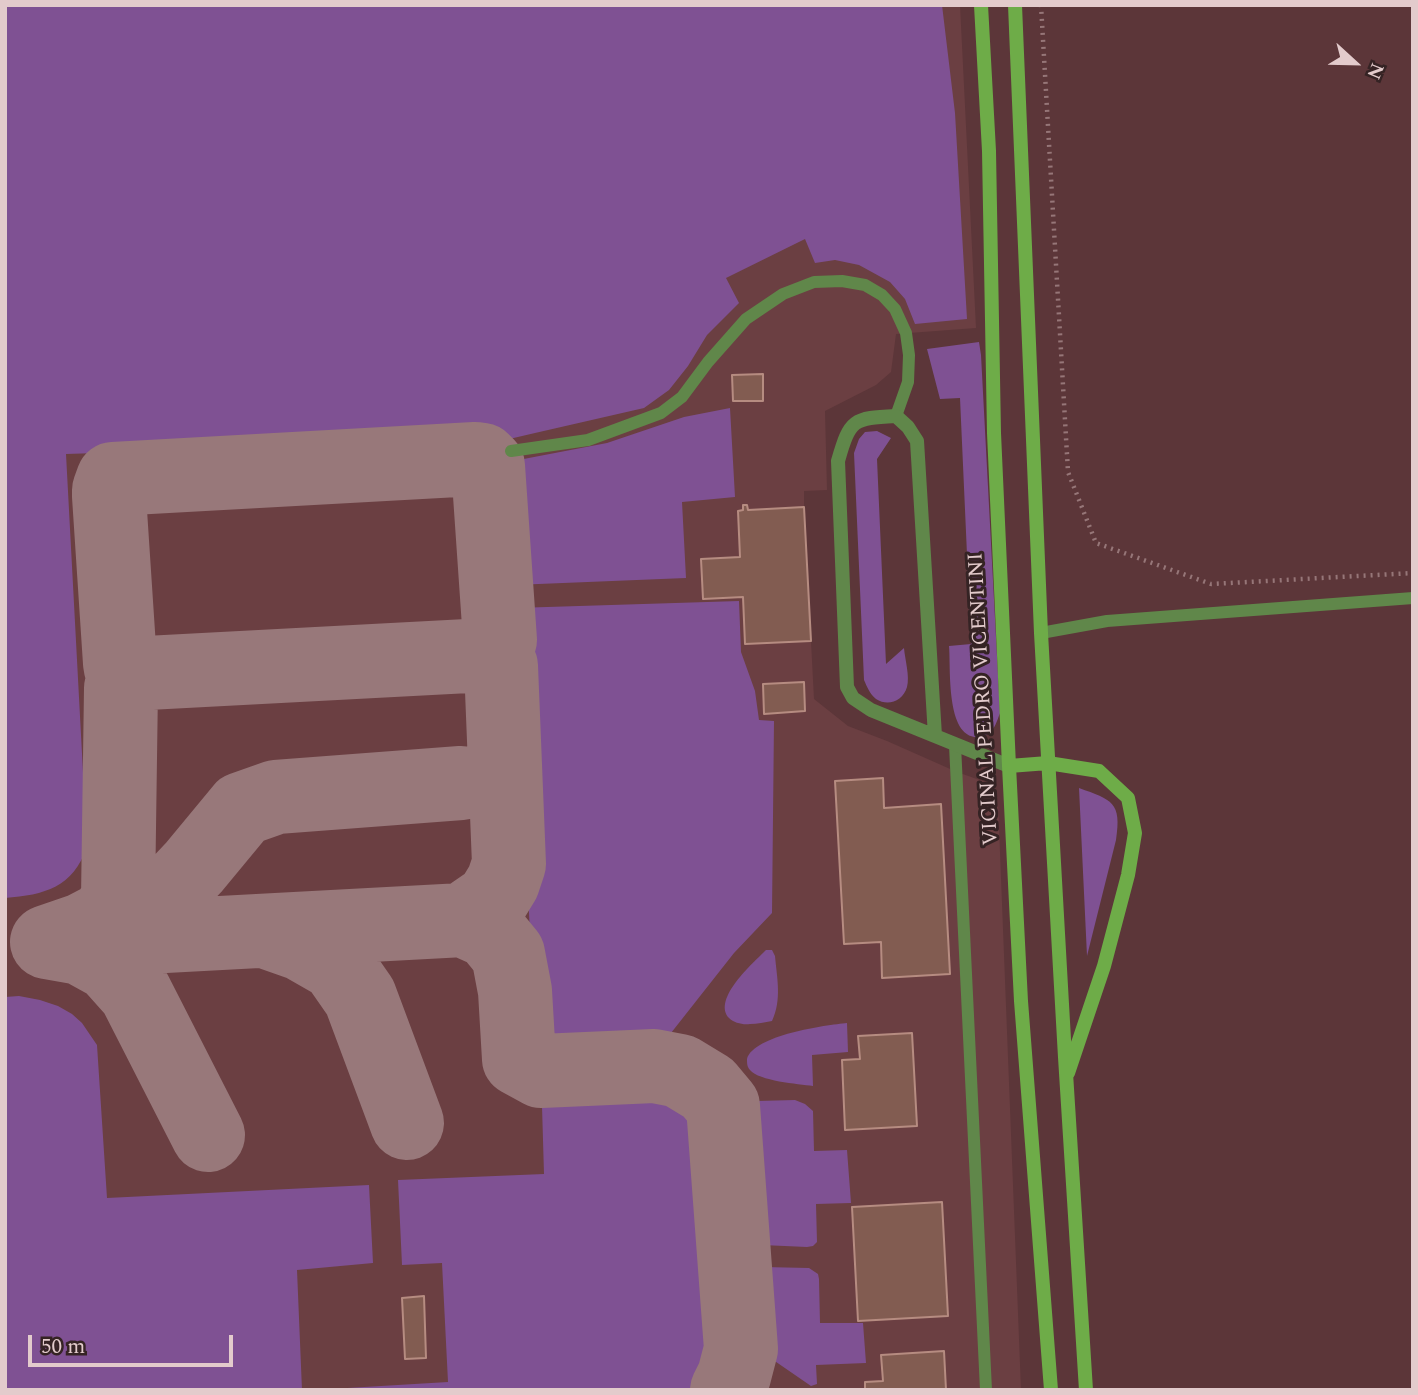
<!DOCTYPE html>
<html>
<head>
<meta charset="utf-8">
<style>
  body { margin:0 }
  #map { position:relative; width:1418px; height:1395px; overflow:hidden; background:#5c3639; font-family:Spectral,serif }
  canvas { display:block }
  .frame { position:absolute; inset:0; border:7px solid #e3cbcc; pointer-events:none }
  .north { position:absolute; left:1320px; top:28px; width:70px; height:70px; -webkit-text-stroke:5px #352324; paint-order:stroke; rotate:112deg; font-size:19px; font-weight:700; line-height:28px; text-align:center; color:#e3cbcc }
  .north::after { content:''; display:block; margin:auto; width:24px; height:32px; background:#e3cbcc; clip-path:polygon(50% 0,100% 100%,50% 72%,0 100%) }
  .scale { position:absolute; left:28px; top:1335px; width:205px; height:32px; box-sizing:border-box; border:4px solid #e3cbcc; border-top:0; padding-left:9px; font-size:21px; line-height:24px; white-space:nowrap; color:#e3cbcc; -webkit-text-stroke:5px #352324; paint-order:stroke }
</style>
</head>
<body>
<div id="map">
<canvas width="1418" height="1395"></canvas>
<div class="frame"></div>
<div class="north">N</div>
<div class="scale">50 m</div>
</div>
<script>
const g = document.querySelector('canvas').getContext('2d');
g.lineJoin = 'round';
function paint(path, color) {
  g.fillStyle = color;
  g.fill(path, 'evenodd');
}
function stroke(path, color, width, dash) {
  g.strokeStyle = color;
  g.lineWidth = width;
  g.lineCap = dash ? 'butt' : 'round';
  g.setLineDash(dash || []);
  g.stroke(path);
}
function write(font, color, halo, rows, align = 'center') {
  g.font = font + ' Spectral,serif';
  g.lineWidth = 6;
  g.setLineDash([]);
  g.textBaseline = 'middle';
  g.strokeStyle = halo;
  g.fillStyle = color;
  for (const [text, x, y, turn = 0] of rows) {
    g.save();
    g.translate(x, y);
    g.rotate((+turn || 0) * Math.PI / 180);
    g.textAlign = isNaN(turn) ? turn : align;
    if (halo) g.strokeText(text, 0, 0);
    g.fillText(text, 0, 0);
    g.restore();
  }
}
paint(new Path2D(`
  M 5,5 L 960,5 L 976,328 L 896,334 L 891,372 L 876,385 L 825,411 L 827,490 L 804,491 L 804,507 L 814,699 L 848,726 L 887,741 L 957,772 L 991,784 L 998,801 L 1021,1390 L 5,1390 Z`), '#6b3f42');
paint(new Path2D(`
  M 5,5 L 942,5 L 955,113 L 967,319 L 915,324 L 905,299 L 890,282 L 859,265 L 835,260 L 815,263 L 805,239 L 726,278 L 739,303 L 707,335 L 688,366 L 669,390 L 644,408 L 535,433 L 505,440 L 66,454 L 87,847 C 73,887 45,895 5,898 Z
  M 979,342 L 981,355 L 1000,713 C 996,724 993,735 980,737 C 945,741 951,668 949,646 L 971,644 L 960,398 L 940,399 L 927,349 Z
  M 730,408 L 735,497 L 682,502 L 686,578 L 514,585 L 508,462 L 607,443 L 684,417 Z
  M 877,431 L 891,438 L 877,459 L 886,664 L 904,648 C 905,660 910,676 907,687 C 903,701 888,707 876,699 C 870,694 867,687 864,680 L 854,453 L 859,439 L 865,432 Z
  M 739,601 L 741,652 L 755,691 L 759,720 L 774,721 L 772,913 L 734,953 L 671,1033 L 657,1041 L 636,1044 L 535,1043 L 515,608 Z
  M 1079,788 C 1112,800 1122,802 1116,840 L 1087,956 Z
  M 766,950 L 772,950 L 775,956 C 777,978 782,1000 772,1021 C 765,1022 757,1024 750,1024 C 743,1025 734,1023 729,1018 C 712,999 753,963 766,950 Z
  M 19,996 L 40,1000 L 58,1006 L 72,1014 L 82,1023 L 97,1045 L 107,1198 L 369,1185 L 373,1263 L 297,1270 L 302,1390 L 5,1390 L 5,997 Z
  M 847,1023 L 848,1052 L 812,1055 L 813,1086 C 798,1084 759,1081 750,1070 C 747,1067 747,1063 747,1059 C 754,1035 826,1025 847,1023 Z
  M 622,1085 C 664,1088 698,1094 712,1140 L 724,1343 L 720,1364 L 708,1390 L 314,1390 L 448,1382 L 442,1263 L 402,1265 L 398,1180 L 544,1174 L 542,1106 Z
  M 795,1100 L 805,1104 L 813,1111 L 814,1151 L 847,1150 L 851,1203 L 816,1204 L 817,1242 L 813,1246 L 807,1247 L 762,1245 L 752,1233 L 751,1225 L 745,1117 L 753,1103 L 757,1101 Z
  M 763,1267 L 809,1268 L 818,1274 L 819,1279 L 820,1323 L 863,1323 L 866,1363 L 816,1365 L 817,1384 L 811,1386 L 766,1355 L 759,1346 L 754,1275 L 759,1268 Z`), '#7f5193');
stroke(new Path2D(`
  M 128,674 L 121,669 L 120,663 L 109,496 L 109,490 L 113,479 L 475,459 L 482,460 L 488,466 L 500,640 L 497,649 L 487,655
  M 265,931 L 302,944 L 337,964 L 360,997 L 407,1123
  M 93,937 L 105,934 L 134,922 L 163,900 L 194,867 L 242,809 L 276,797 L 461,783
  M 53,942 L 463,920 L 490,932 L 508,954 L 515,991 L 519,1059 L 541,1071 L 654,1066 L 680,1071 L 708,1088 L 723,1106 L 741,1349 L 734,1376 L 727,1390
  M 208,1135 L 135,992 L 110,964 L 81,948 L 47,942 L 82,930 L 107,917 L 118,898 L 121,688 L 128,674 L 487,655 L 497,660 L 501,666 L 509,864 L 503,882 L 492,900 L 463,920`), '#98787a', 74);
const building = new Path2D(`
  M 763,374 L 763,401 L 733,401 L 732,375 Z
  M 743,505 L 747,505 L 748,510 L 804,507 L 811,641 L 745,644 L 743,597 L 703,599 L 701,559 L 740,557 L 738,511 L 743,510 Z
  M 804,682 L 805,711 L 764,714 L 763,684 Z
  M 883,778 L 884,808 L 941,804 L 950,974 L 882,978 L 881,942 L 844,944 L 835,781 Z
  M 912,1033 L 917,1126 L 845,1130 L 842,1060 L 860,1059 L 858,1036 Z
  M 942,1202 L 948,1316 L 858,1321 L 852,1207 Z
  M 424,1296 L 426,1358 L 405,1359 L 402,1298 Z
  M 944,1351 L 946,1390 L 865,1390 L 865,1382 L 883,1381 L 881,1355 Z`);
paint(building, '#825c51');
stroke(building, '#b68c81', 2);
stroke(new Path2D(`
  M 1041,5 L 1068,472 L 1096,543 L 1211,584 L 1413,573`), '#967678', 4.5, [2, 5]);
stroke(new Path2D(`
  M 511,451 L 588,440 L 661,413 L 682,397 L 708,362 L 746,319 L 783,294 L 814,282 L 842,281 L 865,285 L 882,295 L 895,309 L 906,333 L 909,355 L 908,382 L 896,416
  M 1041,633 L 1107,621 L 1413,598
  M 955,745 L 986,1390`), '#60874a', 12);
stroke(new Path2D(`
  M 935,736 L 917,441 L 908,427 L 896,416 C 853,418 850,419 838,461 L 847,687 L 853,698 L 871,710 L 1009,766`), '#60874a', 14);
stroke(new Path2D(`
  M 981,5 L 989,151 L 994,433 L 1009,766 L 1021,1001 L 1051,1390
  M 1015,5 L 1041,633 L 1065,1057 L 1086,1390
  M 1009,766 L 1048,763 L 1099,771 L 1128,798 L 1135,833 L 1128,875 L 1104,966 L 1068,1073`), '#6eac48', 14);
write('21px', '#e3cbcc', '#352324', [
  ["VICINAL PEDRO VICENTINI",985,699,-93]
]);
</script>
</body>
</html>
